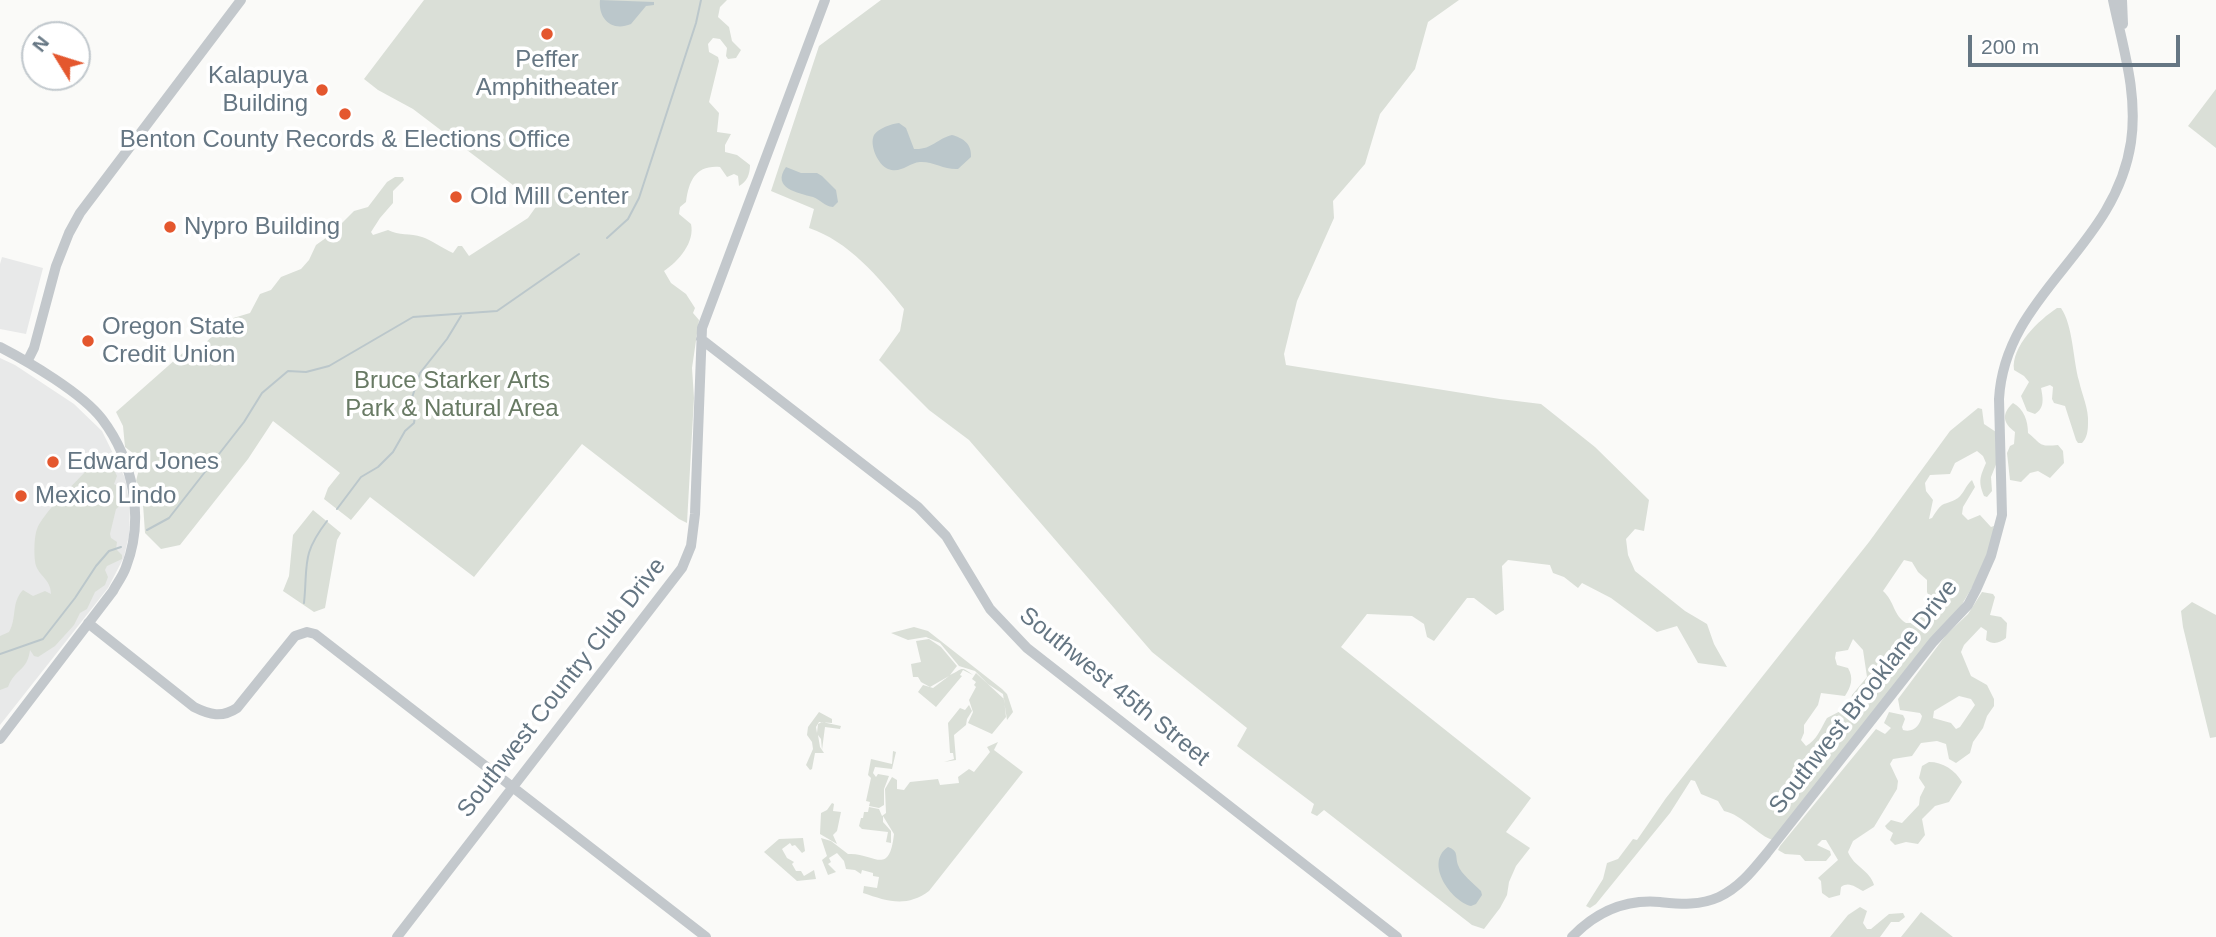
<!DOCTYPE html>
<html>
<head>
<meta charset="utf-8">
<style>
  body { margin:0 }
  #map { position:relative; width:2216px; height:937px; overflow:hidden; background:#fafaf8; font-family:Helvetica,sans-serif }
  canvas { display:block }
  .north { position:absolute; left:21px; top:21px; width:70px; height:70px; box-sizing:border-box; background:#fff; border:2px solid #c1c8cd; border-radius:50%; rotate:308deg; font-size:19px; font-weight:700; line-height:28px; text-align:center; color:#657683 }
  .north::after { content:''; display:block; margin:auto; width:24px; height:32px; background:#e4572e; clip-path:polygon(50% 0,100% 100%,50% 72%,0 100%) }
  .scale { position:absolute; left:1968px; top:35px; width:212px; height:32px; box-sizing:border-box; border:4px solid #657683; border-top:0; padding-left:9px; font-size:21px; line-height:24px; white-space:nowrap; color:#657683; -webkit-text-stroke:5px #fff; paint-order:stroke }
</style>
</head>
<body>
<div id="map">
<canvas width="2216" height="937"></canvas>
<div class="north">N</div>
<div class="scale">200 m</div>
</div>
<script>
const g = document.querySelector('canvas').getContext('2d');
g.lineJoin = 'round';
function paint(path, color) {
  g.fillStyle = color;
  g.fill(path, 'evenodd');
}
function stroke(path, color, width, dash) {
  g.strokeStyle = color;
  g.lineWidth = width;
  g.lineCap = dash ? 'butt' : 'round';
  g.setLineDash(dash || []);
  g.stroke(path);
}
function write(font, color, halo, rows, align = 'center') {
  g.font = font + ' Helvetica,sans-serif';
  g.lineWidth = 7;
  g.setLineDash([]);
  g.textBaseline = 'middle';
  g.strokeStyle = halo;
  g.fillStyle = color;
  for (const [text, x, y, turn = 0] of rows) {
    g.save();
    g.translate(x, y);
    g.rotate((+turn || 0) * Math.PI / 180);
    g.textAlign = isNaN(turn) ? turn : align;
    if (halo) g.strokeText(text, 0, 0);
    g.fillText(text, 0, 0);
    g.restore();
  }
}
paint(new Path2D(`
  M 2,257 L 43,268 L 26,334 L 0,329 L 0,264 Z
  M 0,358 L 15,365 L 74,404 L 102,431 L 125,478 L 130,507 L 129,535 L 124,557 L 108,588 L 0,725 Z`), '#e8e9e9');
paint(new Path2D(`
  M 424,0 L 727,0 L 720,7 L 718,17 L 729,27 L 732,41 L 741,50 L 736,58 L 728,59 L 726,56 L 727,48 L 720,39 L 713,38 L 708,44 L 709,52 L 718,57 L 719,61 L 709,102 L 719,113 L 717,132 L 731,134 L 725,145 L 725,152 L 737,155 L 750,165 C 750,174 747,182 739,186 L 738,176 L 734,174 L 727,177 L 720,167 C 696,165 689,180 686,202 L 680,207 L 679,214 L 691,224 C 695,242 679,261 664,271 L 671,283 L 686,294 L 695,308 L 693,313 L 699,320 L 692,368 L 694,398 L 687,523 L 679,519 L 582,444 L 474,577 L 370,497 L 351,520 L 324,499 L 328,488 L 340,473 L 273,421 L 248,459 L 180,545 L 161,549 L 145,533 L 142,490 L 136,481 L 140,465 L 134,454 L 125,447 L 123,426 L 116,412 L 185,351 L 191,362 C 205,352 201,343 216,334 C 222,337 227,336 231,330 L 227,324 L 230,319 L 250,313 L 260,294 L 271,290 L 281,277 L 301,269 L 309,260 L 316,245 L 330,235 L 354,211 L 368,207 L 387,182 L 395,177 L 403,177 L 404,180 L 393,191 L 393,203 L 380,218 L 371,232 L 373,235 L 388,230 C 399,236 410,233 422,237 C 431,240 442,248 453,253 L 458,246 L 462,246 L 469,256 L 528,218 L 538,204 L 413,109 L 378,90 L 364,79 Z
  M 881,0 L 1459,0 L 1428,22 L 1415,69 L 1380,114 L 1365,164 L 1333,201 L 1334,218 L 1297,301 L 1284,354 L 1286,365 L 1500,399 L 1541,404 L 1595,447 L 1649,500 L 1644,531 L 1635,529 L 1626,539 L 1628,555 L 1635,571 L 1685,611 L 1707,624 L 1714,644 L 1727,667 L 1698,663 L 1677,626 L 1657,632 L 1611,598 L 1582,583 L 1578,588 L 1564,577 L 1553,573 L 1550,565 L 1508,560 L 1502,566 L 1504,610 L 1496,615 L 1474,598 L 1467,598 L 1434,641 L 1427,637 L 1424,624 L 1412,616 L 1367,614 L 1341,647 L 1531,798 L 1506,832 L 1530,848 L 1516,866 L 1509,882 L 1507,895 L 1500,908 L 1484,929 L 1472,925 L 1324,810 L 1317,816 L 1311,813 L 1314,804 L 1237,746 L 1247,728 L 1152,652 L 969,440 L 929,410 L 879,360 L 900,331 L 904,309 C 879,277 848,241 809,228 L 814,209 L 771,191 L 819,46 Z
  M 2216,89 L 2216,148 L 2188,126 Z
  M 2057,308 L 2061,308 C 2073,325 2073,360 2079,381 C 2082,395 2089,409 2088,423 C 2088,431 2087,438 2082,443 L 2078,443 L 2076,440 L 2065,406 L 2054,403 L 2052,399 L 2053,387 L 2050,385 L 2041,388 C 2043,398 2045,408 2035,414 L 2027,411 L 2021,396 L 2029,382 L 2024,376 L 2014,370 C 2011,346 2039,320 2057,308 Z
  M 2013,403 C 2024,409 2028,421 2028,433 C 2042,444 2038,447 2058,445 L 2063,451 L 2064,463 L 2050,478 L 2038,471 L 2030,473 L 2021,482 L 2010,480 L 2007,453 L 2010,446 L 2014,444 L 2015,432 C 2003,423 2001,414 2013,403 Z
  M 1978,408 L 1982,409 L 1984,424 L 1996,432 L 1997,462 L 1991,477 L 1992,491 L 1987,497 L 1984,496 C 1978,481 1980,477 1986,463 L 1983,456 L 1977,451 L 1955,463 L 1950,474 L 1930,475 L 1925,483 L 1926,491 L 1933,500 L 1929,519 L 1932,518 C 1945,498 1941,508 1958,498 C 1964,493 1966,485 1972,480 L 1975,487 L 1963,507 L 1962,514 L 1968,520 L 1980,515 L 1991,527 L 1994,526 C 1991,555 1976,582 1961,606 L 1773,840 C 1758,836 1743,815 1724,811 L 1718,801 L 1701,794 L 1695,781 L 1691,780 L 1670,813 L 1596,904 L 1590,908 L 1586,906 L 1603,879 L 1607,863 L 1618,859 L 1633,839 L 1637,840 L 1666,798 L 1869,542 L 1950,431 ZM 1904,560 L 1912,562 L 1918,572 L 1927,580 L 1927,592 L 1930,599 L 1942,603 C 1937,615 1926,610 1916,613 L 1910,623 L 1906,623 C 1893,615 1895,602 1883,591 ZM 1853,639 L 1863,650 L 1867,677 L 1852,695 L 1850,706 L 1827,718 C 1821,728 1817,740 1806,746 L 1801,740 L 1804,733 L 1804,725 L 1818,705 L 1821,693 L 1845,696 C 1851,687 1854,678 1848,668 L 1837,665 L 1835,658 L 1836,652 L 1848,650 Z
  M 114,470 L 117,476 L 114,484 L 121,488 L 118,495 L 123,500 L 122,504 L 116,509 L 110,534 L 111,538 L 117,542 L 116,549 L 122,555 L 122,559 L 107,566 L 105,570 L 108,577 L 105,585 L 95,592 L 87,609 L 80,613 L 74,625 L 55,646 L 38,657 L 34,656 L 30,650 C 27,672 16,667 8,687 L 0,690 L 0,636 L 9,632 C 17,618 11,602 23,590 L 33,596 L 45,591 L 51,594 C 51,578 36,575 35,561 C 34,553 34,537 37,529 C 43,513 73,485 86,471 L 107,472 Z
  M 313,510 L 341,533 L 337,540 L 325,608 L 314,612 L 283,591 L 289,576 L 293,535 Z
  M 1982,592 L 1993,594 L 1995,597 L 1990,615 L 2001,617 L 2007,623 L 2006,638 C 2000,643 1993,645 1986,640 L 1987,631 L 1981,627 L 1964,645 L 1961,652 L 1971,676 L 1987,685 L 1994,699 L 1994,706 L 1987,716 L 1983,728 L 1973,742 L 1970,753 L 1956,763 L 1949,759 L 1946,744 L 1937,741 L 1921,743 L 1912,756 L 1893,759 L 1890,764 L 1898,781 L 1897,789 L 1874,827 L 1853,841 L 1848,852 C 1854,867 1870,870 1874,885 L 1863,891 C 1855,887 1849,881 1841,887 L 1840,895 L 1829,898 L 1822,893 L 1821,881 L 1818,878 L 1838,860 L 1826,840 L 1822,840 L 1817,845 L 1830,851 L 1831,855 L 1826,861 L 1805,861 L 1800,855 L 1785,854 L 1778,850 L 1780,846 L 1876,729 L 1885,734 L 1891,728 L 1884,723 L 1889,712 L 1903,715 L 1905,719 L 1902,727 L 1903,730 C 1914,733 1920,725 1922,716 L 1920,713 L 1900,710 L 1898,699 L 1946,635 L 1968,614 ZM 1959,696 L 1971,699 L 1975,705 L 1960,727 L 1956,729 L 1951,723 L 1933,718 L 1934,711 Z
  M 2192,602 L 2216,615 L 2216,737 L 2210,738 L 2183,627 L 2181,611 Z
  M 914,627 L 928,631 L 1002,689 L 1007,694 L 1013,712 L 1007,720 L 1003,694 L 988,684 L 975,671 L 959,666 L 940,643 L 926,637 L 908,640 L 891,633 Z
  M 929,639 L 941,647 L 957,666 L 950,675 C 963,669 960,665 973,675 L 963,670 L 960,675 L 962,676 L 936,707 L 918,692 L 923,685 L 933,688 L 949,676 L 930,687 L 921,682 L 918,677 L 913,677 L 911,664 L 921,662 L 916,641 Z
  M 976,673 L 1004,699 L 1006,717 L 992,734 L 968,723 L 973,712 L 969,700 L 976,687 L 974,685 L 976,682 L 972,679 Z
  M 969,705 L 972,711 L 967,719 L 966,725 L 954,735 L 956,760 L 944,762 L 954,759 L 953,753 L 950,753 L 948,723 L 960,708 L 965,710 Z
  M 819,712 L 832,719 L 832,723 L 819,722 L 816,727 L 817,733 L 818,724 L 822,722 L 841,726 L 840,729 L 825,727 L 822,750 L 821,739 L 818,735 L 820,747 L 824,753 L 815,753 L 812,769 L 810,770 L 806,765 L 813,749 L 812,742 L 807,735 L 808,727 Z
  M 998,742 L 994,750 L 1023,772 L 929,891 C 906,908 887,901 863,893 L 864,886 L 877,888 L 879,877 L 873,876 L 873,873 L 862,870 L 861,874 L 855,870 L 846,869 L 844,861 L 837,853 L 829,858 L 831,862 L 828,864 L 836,872 L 828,875 L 822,860 L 827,856 L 821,838 L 831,841 L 848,854 C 874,852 889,878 894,834 L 883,816 L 883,822 L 891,831 L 891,843 L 886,842 L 888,832 L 862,829 L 859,826 L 861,818 L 863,818 L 864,812 L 868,812 L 869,807 L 879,809 L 882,816 L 886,813 L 885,789 L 892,777 L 897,780 L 897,789 L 904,790 L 910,782 L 938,779 L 940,785 L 959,783 L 958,777 L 969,769 L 974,772 L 990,752 L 987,747 Z
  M 893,751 L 896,752 L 892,769 L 875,767 L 873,773 L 876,777 L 878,774 L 889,776 L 884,789 L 884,805 L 879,808 L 869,806 L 870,802 L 866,801 L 871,778 L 868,775 L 871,759 L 892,764 Z
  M 1929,762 C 1943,762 1955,770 1962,782 L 1949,802 L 1935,806 L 1922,819 L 1925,835 L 1918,844 L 1906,842 L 1895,845 L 1890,840 L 1893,833 L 1887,829 L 1885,826 L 1891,820 L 1902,823 L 1919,805 L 1920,797 L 1925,787 L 1919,778 L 1922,766 Z
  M 832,803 L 834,804 L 833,811 L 841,812 L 837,831 L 833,835 L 837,844 L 820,834 L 821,813 L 827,810 Z
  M 803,838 L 805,851 L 802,853 L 795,845 L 792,846 L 790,843 L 782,849 L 787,858 L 794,862 L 792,864 L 796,871 L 801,871 L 804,876 L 814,870 L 816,879 L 797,881 L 764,852 L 779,839 Z
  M 1860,907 L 1867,911 L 1863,923 L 1867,929 L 1871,929 L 1889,914 L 1903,913 L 1905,917 L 1899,922 L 1891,922 L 1880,937 L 1830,937 L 1848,915 Z
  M 1921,912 L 1953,937 L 1901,937 Z`), '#dadfd7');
paint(new Path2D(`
  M 600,0 L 654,2 L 654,5 L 646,6 L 631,24 C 612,32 598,19 600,0 Z
  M 899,123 L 906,128 L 914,149 C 932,150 936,139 952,135 C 963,138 972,144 971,157 L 958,169 C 945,170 932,161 920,162 C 908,163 901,174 888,169 C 878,165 869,145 874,135 C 879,128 891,124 899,123 Z
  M 786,167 L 801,173 L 817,173 L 822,176 L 836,190 L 838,202 L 833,207 C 824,206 821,200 813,197 C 798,193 771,188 786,167 Z
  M 1448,847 C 1459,851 1455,856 1458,865 C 1461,874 1474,884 1481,891 L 1482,895 L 1476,904 L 1471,906 C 1451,901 1424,863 1448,847 Z`), '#bbc7cb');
stroke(new Path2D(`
  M 607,238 L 628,219 L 639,198 L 696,23 L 701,0
  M 337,509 L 361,477 L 378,467 L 393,452 L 405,431 L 414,423 L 415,416 L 410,404 L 420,373 L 447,339 L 461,316
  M 147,530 L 169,518 L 244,422 L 262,393 L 288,371 L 306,372 L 329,366 L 413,317 L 497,311 L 579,254
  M 304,603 C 308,564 301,555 327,521
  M 0,654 L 43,639 L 75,598 L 96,566 L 109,551 L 121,547`), '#bbc7cb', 2);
stroke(new Path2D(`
  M 2122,0 L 2123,24
  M 701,339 L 918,507 L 946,536 L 990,609 L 1027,648 L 1397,937
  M 0,347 C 29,362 82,393 102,419 C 133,460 145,518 126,567 C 123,576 117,583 113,591 L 0,739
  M 27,362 L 34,348 L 56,266 L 69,233 L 80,213 L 241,0
  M 88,623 L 194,707 C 210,715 222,718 237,708 L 295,636 L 307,632 L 315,634 L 706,937
  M 397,937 L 682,568 L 691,546 L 695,514 L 702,328 L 825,0
  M 1572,937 C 1596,912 1626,899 1660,902 C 1681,904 1699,906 1719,897 C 1740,887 1753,870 1767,853 L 1933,642 L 1968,605 L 1976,590 L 1991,556 L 2002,515 L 1999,399 C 2005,293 2115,250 2131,142 C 2138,93 2123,48 2113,0`), '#c3c8cc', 10);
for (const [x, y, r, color] of [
  [547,34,7,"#e4572e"],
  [322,90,7,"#e4572e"],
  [345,114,7,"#e4572e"],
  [456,197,7,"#e4572e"],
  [170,227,7,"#e4572e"],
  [88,341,7,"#e4572e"],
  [53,462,7,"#e4572e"],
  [21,496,7,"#e4572e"]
]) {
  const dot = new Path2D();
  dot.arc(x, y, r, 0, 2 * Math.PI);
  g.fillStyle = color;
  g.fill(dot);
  stroke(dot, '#fff', 2.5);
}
write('24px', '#657683', '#fff', [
  ["Peffer",547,60,"center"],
  ["Amphitheater",547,88,"center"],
  ["Kalapuya",308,76,"right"],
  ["Building",308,104,"right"],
  ["Benton County Records & Elections Office",345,140,"center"],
  ["Old Mill Center",470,197],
  ["Nypro Building",184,227],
  ["Oregon State",102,327],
  ["Credit Union",102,355],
  ["Edward Jones",67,462],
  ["Mexico Lindo",35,496]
], 'left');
write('24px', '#687a64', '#fff', [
  ["Bruce Starker Arts",452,381],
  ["Park & Natural Area",452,409]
]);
write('24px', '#657683', '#fff', [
  ["Southwest 45th Street",1114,687,39],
  ["Southwest Country Club Drive",562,688,-52],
  ["Southwest Brooklane Drive",1864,697,-52]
]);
</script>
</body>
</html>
